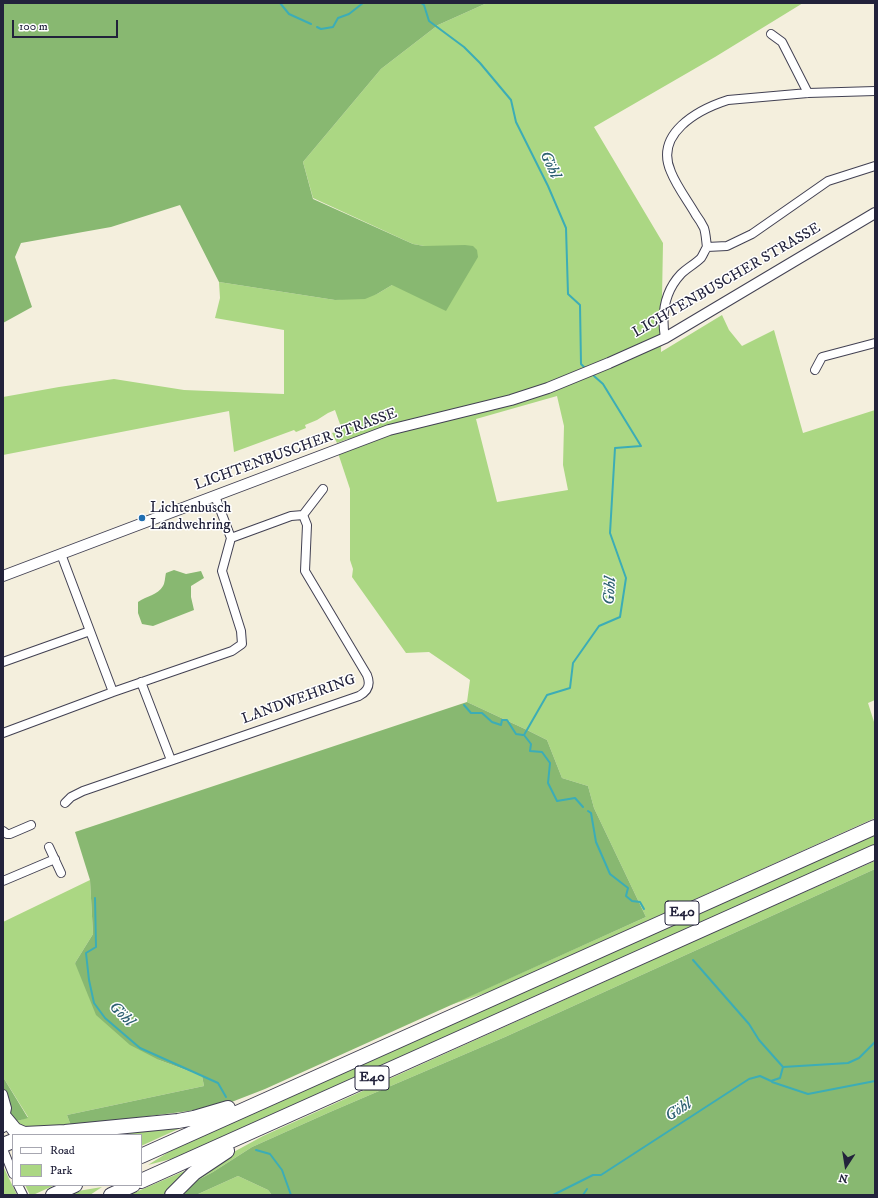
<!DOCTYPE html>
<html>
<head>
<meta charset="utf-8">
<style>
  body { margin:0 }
  #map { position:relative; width:878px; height:1198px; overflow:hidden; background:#f4efdd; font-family:"IM FELL DW Pica",serif }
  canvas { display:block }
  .frame { position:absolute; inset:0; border:4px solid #22223b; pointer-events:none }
  .legend { position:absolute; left:12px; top:1134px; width:130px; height:52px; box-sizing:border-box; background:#fff; border:1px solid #a7a7b1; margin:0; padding:5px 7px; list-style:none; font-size:12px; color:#22223b }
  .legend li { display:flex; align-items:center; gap:8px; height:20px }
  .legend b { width:20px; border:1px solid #a7a7b1 }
  .north { position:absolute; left:826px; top:1146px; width:40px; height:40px; -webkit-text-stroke:3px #fff; paint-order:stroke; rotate:192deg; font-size:11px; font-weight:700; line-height:16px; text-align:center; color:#22223b }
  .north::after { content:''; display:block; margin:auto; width:14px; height:18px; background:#22223b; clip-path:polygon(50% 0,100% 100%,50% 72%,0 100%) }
  .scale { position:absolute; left:12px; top:20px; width:106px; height:18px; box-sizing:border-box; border:2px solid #22223b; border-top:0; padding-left:5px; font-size:12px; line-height:14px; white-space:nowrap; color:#22223b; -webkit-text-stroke:3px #fff; paint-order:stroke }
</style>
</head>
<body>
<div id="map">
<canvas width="878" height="1198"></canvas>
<div class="frame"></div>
<ul class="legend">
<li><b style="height:5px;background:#fff"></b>Road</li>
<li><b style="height:11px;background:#abd783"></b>Park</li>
</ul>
<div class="north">N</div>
<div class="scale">100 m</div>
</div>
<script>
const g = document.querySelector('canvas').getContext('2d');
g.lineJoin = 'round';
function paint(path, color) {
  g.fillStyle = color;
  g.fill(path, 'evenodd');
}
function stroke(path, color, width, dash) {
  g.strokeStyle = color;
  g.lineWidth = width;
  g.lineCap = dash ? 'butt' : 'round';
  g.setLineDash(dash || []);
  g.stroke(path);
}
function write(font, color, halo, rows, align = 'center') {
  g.font = font + ' "IM FELL DW Pica",serif';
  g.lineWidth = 3;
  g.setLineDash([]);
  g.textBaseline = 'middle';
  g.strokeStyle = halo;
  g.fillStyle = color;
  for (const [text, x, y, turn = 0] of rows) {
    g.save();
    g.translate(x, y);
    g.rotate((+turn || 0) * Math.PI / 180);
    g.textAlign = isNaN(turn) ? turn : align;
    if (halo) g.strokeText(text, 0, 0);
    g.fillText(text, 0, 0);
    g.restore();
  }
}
paint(new Path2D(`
  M 487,3 L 803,3 L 715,57 L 594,127 L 663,243 L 661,352 L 722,315 L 729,330 L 742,346 L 774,330 L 803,433 L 875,410 L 875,700 L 868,703 L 875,725 L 875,818 L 492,991 L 450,1005 L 646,917 L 594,808 L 588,786 L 562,778 L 547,740 L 525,729 L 467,702 L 470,680 L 429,652 L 406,653 L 352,577 L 353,569 L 350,560 L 350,489 L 338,453 L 353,448 L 348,439 L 337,443 L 332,433 L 336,432 L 335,429 L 341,427 L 335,410 L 328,413 L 317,420 L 305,425 L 306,428 L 296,432 L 294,430 L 234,452 L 229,411 L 3,455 L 3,397 L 59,387 L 114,379 L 184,390 L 284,394 L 284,330 L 215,318 L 220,298 L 219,282 L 335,300 L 377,294 L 392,285 L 424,246 L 413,244 L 313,198 L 303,162 L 381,69 L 438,25 ZM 557,396 L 564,426 L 563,465 L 568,490 L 497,502 L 476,419 Z
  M 875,831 L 875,847 L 186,1155 L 148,1165 L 189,1139 Z
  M 875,861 L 875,869 L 505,1037 L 330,1112 L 252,1147 L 213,1172 L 196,1181 L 186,1191 L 184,1195 L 178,1195 L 219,1160 L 263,1136 L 730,925 Z
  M 90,880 L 93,934 L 75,963 L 159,1060 L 202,1076 L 204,1086 L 67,1115 L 71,1126 L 29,1131 L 13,1123 L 28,1117 L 3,1077 L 3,922 Z
  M 187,1125 L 141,1146 L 141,1135 L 80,1135 Z
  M 3,1166 L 17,1195 L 3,1195 Z
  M 189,1169 L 166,1195 L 129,1195 Z
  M 238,1176 L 268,1190 L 272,1195 L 196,1195 Z
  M 25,1185 L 55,1185 L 33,1195 L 30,1195 Z
  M 102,1187 L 90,1195 L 65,1195 L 72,1192 Z`), '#abd783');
paint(new Path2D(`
  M 3,3 L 487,3 L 438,25 L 381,69 L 303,162 L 313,199 L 413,244 L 424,246 L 465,245 L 473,246 L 477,250 L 478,257 L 446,311 L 392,285 L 377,294 L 365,299 L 335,300 L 219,282 L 180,205 L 111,227 L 21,243 L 15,257 L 32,307 L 3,323 Z
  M 174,570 L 186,574 L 201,571 L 204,578 L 191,586 L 191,597 L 194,610 L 153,626 L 142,624 L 138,613 L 138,602 C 146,596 158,595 163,586 C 165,583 165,577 166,573 Z
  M 467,702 L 525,729 L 547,740 L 562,778 L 588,786 L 594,808 L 646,917 L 265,1089 L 229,1103 L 189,1111 L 71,1126 L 67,1115 L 204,1086 L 202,1076 L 159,1060 L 130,1045 L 96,1015 L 75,963 L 93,934 L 90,880 L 75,832 Z
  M 875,869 L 875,1195 L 272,1195 L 268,1190 L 238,1176 L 196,1195 L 184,1195 L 186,1191 L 196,1181 L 213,1172 L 252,1147 L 330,1112 L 505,1037 Z
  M 3,1077 L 28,1118 L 3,1125 Z`), '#88b871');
stroke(new Path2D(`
  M 280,3 L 289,14 L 311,24
  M 421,3 L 424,5 L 429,21 L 464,47 L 480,63 L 511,100 L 516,122 L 548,186 L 566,228 L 568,294 L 580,305 L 581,364 L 584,367
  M 317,27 L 321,29 L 333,27 L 338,18 L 349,14 L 363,3
  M 464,705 L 471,713 L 482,713 L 492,722 L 501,725 L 502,720 L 507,720 L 516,734 L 523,735
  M 583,807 L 575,798 L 557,801 L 548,783 L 550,763 L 542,752 L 530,751 L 531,744 L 524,735 L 547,695 L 570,688 L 573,663 L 599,626 L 620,617 L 626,578 L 610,533 L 615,448 L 641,446 L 603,384 L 594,376
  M 588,811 L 591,813 L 596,842 L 610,874 L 628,888 L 626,896 L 632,901 L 640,902 L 644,909
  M 95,898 L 96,947 L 86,953 L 89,980 L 94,1003 L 105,1018 L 140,1048 L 218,1083 L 226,1097
  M 693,960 L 749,1024 L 759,1040 L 783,1067
  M 783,1067 L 848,1063 L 859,1058 L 875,1042
  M 772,1082 L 808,1094 L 875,1081
  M 256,1150 L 270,1154 L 282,1170 L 291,1195
  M 553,1195 L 593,1175 L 601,1175 L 749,1079 L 760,1076 L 771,1081 L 780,1078 L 783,1067
  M 583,1195 L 587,1189`), '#3cadb6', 2);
const minor = new Path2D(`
  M 771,34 L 782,42 L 808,93
  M 707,247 C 706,241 706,234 704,228 C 702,224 699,219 696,215 C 688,201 677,187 671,172 C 654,134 697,110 728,100 L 808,93 L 875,91
  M 665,338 C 661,314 665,291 681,274 C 687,268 695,264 701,258 C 703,255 705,250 707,247 L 727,246 L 752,234 L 828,181 L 875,166
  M 815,370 L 822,357 L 875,343
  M 231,538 L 291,516 L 303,515 L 323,489
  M 61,554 L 113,692
  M 3,662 L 90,631
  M 141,682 L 171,760
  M 3,733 L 113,692 L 232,651 L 242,644 L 241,631 L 222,571 L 231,538 L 215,496
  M 65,803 L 71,797 L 83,791 L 359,696 C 368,691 371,685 367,675 L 305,571 L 307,525 L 303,515
  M 3,831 L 7,834 L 10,834 L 31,825
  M 49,847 L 61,873
  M 3,881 L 55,859
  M 3,1094 L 7,1108 L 3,1128
  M 3,1149 L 13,1174
  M 18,1185 L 23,1195`);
const tertiary = new Path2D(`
  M 3,576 L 389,430 L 511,400 L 548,388 L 609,363 L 665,338 L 875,213`);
const motorway = new Path2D(`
  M 5,1118 L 15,1130 L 24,1134 L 65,1132 L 178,1121 L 194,1118 L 228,1108
  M 3,1145 L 13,1141
  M 141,1156 L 875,827
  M 141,1181 L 875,852
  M 53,1195 L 75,1185
  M 111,1195 L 133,1185
  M 172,1195 L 194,1173 L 227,1151`);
stroke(minor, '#424153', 10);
stroke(tertiary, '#424153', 12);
stroke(motorway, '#424153', 16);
stroke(minor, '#fff', 8);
stroke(tertiary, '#fff', 10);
stroke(motorway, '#fff', 14);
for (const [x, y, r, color] of [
  [142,518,4,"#1f6fb2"]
]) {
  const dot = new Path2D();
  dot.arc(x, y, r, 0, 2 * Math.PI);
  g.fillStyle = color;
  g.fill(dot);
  stroke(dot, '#fff', 1.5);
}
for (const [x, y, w] of [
  [682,913,34],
  [372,1078,34]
]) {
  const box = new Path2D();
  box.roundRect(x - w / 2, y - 12, w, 24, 3);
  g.fillStyle = '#fff';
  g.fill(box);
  stroke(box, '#22223b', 1);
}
write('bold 14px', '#22223b', null, [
  ["E40",682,913],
  ["E40",372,1078]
]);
write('15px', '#22223b', '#fff', [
  ["LICHTENBUSCHER STRASSE",727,281,-30],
  ["LICHTENBUSCHER STRASSE",296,450,-20],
  ["LANDWEHRING",299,700,-20]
]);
write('15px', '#22223b', '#fff', [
  ["Lichtenbusch",150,509],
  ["Landwehring",150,526]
], 'left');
write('italic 16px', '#2e6172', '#fff', [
  ["Göhl",549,165,65],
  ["Göhl",611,591,-87],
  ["Göhl",121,1015,44],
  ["Göhl",679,1111,-33]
]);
</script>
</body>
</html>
